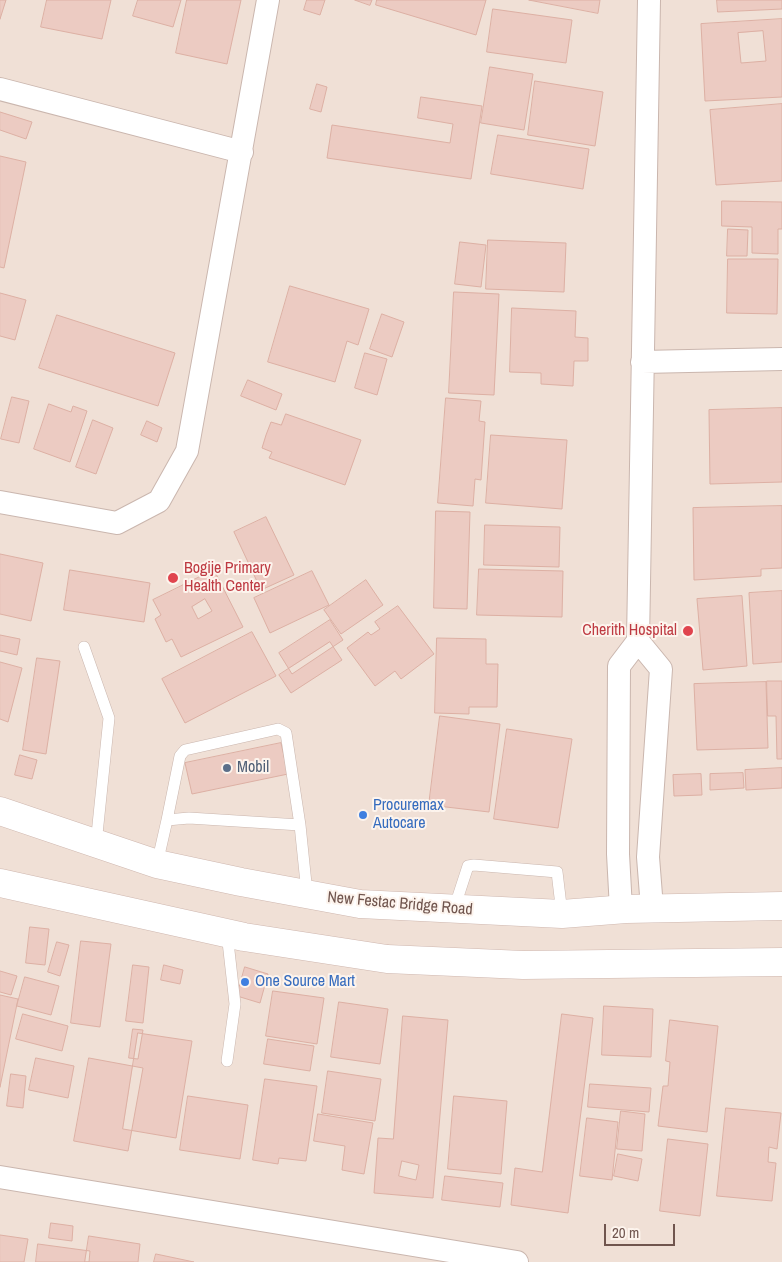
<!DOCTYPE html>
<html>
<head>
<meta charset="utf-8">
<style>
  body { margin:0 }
  #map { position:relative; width:782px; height:1262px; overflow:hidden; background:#faefe7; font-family:"Archivo Narrow",sans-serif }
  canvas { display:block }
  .scale { position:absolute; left:604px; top:1224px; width:71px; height:22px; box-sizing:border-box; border:2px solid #70554e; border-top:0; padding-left:6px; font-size:15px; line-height:18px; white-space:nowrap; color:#70554e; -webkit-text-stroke:4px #fdf4ed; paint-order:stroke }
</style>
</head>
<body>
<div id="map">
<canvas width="782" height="1262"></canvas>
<div class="scale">20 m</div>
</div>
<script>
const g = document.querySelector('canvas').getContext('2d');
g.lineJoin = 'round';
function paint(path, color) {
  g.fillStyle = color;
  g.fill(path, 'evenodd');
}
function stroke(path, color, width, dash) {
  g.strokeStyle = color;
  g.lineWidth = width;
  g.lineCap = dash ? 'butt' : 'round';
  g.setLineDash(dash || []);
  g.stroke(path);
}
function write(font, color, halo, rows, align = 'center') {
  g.font = font + ' "Archivo Narrow",sans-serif';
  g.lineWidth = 4;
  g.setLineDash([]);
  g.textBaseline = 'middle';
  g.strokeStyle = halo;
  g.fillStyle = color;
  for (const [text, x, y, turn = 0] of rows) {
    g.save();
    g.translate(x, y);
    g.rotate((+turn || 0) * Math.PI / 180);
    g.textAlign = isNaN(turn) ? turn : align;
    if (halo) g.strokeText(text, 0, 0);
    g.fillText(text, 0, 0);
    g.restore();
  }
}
paint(new Path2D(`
  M 0,0 L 782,0 L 782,1262 L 0,1262 Z`), '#f0e0d6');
const building = new Path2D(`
  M 0,0 L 6,0 L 0,19 Z
  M 47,0 L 111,0 L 102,39 L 41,27 Z
  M 138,0 L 181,0 L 173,27 L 133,16 Z
  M 187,0 L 241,0 L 227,64 L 176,53 Z
  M 307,0 L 325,0 L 320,15 L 304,10 Z
  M 355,0 L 372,0 L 370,5 Z
  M 377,0 L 486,0 L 476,35 L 376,5 Z
  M 529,0 L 600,0 L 598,13 Z
  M 717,0 L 782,0 L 782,9 L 718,12 Z
  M 493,9 L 572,20 L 566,63 L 487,52 Z
  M 782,19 L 782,97 L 705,101 L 701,24 ZM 763,31 L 766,61 L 741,63 L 738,33 Z
  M 490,67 L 533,74 L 524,130 L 481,123 Z
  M 535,81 L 603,92 L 595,146 L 528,135 Z
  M 317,84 L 327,87 L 321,112 L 310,109 Z
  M 421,97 L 482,106 L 471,179 L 327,158 L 332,125 L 450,143 L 453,124 L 418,118 Z
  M 782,104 L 782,181 L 716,185 L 710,110 Z
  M 0,112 L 32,122 L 26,139 L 0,130 Z
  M 498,135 L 589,149 L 583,189 L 491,174 Z
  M 0,156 L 26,162 L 4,268 L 0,267 Z
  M 722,201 L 782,202 L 782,229 L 778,229 L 778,254 L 752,253 L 752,227 L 722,226 Z
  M 728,229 L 748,230 L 747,256 L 727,256 Z
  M 488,240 L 566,243 L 564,292 L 486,289 Z
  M 460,242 L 486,245 L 481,287 L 455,284 Z
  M 728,259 L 778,259 L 777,314 L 727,313 Z
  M 290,286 L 369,309 L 358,345 L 347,341 L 335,382 L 268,362 Z
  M 454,292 L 499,294 L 494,395 L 449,393 Z
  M 0,293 L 26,300 L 15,340 L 0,336 Z
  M 512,308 L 576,311 L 575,337 L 588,338 L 588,361 L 574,361 L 573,386 L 541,384 L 541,373 L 510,372 Z
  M 382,314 L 404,322 L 392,357 L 370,349 Z
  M 57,315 L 175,353 L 158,406 L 39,368 Z
  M 365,353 L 387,359 L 377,395 L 355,388 Z
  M 248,380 L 282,394 L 276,410 L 241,396 Z
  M 12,397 L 29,401 L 19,443 L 1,439 Z
  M 446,398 L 481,401 L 479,421 L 485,422 L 481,480 L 475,479 L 473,506 L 438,503 Z
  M 49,404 L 71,412 L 73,406 L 87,411 L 70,462 L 34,449 Z
  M 782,408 L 782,482 L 710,484 L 709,410 Z
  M 286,414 L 361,440 L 345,485 L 269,458 L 272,452 L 262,448 L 266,435 L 271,422 L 281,425 Z
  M 93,420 L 113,428 L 96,474 L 76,467 Z
  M 147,421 L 162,428 L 157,442 L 141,435 Z
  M 491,435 L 567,440 L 562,509 L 486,503 Z
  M 782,506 L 782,568 L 761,569 L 761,576 L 694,580 L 693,508 Z
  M 436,511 L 470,512 L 467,609 L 434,608 Z
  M 266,517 L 294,575 L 261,590 L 234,532 Z
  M 485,525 L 560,527 L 559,567 L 484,565 Z
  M 0,554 L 43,563 L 31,621 L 0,614 Z
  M 479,569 L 563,571 L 562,617 L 477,615 Z
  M 70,570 L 150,583 L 144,622 L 64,610 Z
  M 214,570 L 243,627 L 181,657 L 172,639 L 166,642 L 155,619 L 161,615 L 153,600 ZM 205,599 L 212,611 L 198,619 L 192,607 Z
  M 312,571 L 329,605 L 270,633 L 254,598 Z
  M 366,580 L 383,605 L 341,634 L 324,610 Z
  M 782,591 L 782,662 L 753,664 L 749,593 Z
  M 742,596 L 747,666 L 703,670 L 697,599 Z
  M 398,606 L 434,654 L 401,679 L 395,671 L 375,686 L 347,648 L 368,632 L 371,635 L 380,629 L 375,622 Z
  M 330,620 L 343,640 L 292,674 L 279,653 Z
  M 252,632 L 276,676 L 185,723 L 162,679 Z
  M 0,635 L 20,639 L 17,655 L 0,651 Z
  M 437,638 L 486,639 L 486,664 L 498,664 L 497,707 L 469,707 L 469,714 L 435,713 Z
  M 330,642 L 342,660 L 291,693 L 279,675 Z
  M 37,658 L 60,661 L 46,754 L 23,750 Z
  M 0,662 L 22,668 L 8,722 L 0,719 Z
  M 767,681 L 782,681 L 782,759 L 777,759 L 776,716 L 768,716 Z
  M 766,682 L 768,748 L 697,750 L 694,684 Z
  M 440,716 L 500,724 L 489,812 L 429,805 Z
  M 507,729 L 572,739 L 558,828 L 494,819 Z
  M 281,743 L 288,774 L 192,794 L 185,763 Z
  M 20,755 L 37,760 L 32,779 L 15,775 Z
  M 782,768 L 782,788 L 746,790 L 745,770 Z
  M 743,773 L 744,788 L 710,790 L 710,774 Z
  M 701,774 L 702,795 L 674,796 L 673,775 Z
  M 30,927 L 49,929 L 45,965 L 26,963 Z
  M 81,941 L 111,944 L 100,1027 L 71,1023 Z
  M 57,942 L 69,945 L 60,976 L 48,972 Z
  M 133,965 L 149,967 L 143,1023 L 126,1021 Z
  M 164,965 L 183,970 L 180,984 L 161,980 Z
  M 245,967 L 268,974 L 260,1003 L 237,996 Z
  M 0,971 L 17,976 L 11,995 L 0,992 Z
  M 25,977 L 59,986 L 51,1015 L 17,1006 Z
  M 273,991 L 324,998 L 317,1044 L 266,1036 Z
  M 0,995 L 18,999 L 0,1087 Z
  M 339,1002 L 388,1009 L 380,1064 L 331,1057 Z
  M 604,1006 L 653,1009 L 651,1057 L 602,1055 Z
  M 23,1014 L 68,1026 L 62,1051 L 16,1039 Z
  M 562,1014 L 593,1018 L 568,1213 L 511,1205 L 515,1168 L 542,1172 Z
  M 403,1016 L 448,1020 L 433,1198 L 374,1193 L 378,1138 L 393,1139 ZM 402,1161 L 419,1165 L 416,1180 L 399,1176 Z
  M 670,1020 L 718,1026 L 707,1132 L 658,1126 L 663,1086 L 668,1086 L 670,1062 L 666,1061 Z
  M 133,1029 L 143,1030 L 138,1059 L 129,1058 Z
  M 138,1033 L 192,1041 L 176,1138 L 123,1129 Z
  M 268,1039 L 314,1046 L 310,1071 L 264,1064 Z
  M 36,1058 L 74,1066 L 68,1098 L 29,1090 Z
  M 89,1058 L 143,1068 L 128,1151 L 74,1141 Z
  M 328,1071 L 381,1079 L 375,1121 L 322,1113 Z
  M 11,1074 L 26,1076 L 23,1108 L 7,1106 Z
  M 265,1079 L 317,1086 L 306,1161 L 279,1158 L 278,1164 L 253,1160 Z
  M 590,1084 L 651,1088 L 649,1112 L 588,1107 Z
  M 188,1096 L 248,1105 L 240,1159 L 180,1150 Z
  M 454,1096 L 507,1101 L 501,1174 L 448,1169 Z
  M 726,1108 L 781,1113 L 777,1149 L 769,1147 L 768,1162 L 776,1163 L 772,1201 L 717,1196 Z
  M 621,1111 L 645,1114 L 642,1151 L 617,1149 Z
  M 318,1114 L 373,1123 L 364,1174 L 342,1170 L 345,1146 L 314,1141 Z
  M 587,1118 L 618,1122 L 612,1180 L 580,1176 Z
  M 668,1139 L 708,1144 L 700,1216 L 660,1211 Z
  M 618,1154 L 642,1159 L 638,1181 L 614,1176 Z
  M 445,1176 L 503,1183 L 500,1207 L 442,1200 Z
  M 51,1223 L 73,1226 L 72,1241 L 49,1238 Z
  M 0,1235 L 28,1239 L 24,1262 L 0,1262 Z
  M 89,1236 L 140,1244 L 138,1262 L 85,1262 Z
  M 38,1244 L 90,1251 L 89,1262 L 36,1262 Z
  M 156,1254 L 194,1262 L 154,1262 Z`);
paint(building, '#eccbc2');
stroke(building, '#ddb0a4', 1);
const service = new Path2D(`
  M 84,647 L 109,718 L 96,844
  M 167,820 L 180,756 L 185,750 L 278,729 L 286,733 L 300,825
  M 157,864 L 167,820 L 189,818 L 300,825 L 307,893
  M 454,909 L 468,866 L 474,865 L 557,872 L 562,914
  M 227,1061 L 235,1004 L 227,933`);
const minor = new Path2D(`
  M 0,89 L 242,152
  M 642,362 L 782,359
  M 0,502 L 117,523 L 159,501 L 187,451 L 268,0
  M 638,641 L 661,669 L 648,857 L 652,908
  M 621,909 L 618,854 L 619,666 L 638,641 L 649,0
  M 0,1177 L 517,1262`);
const secondary = new Path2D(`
  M 0,811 L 157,864 L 241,882 L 360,904 L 562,914 L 626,909 L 782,906
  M 0,883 L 244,937 L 387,959 L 523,965 L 782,962`);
stroke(service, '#cab6ae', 12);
stroke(minor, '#cab6ae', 24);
stroke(secondary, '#cfb7af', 29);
stroke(service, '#fff', 11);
stroke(minor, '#fff', 22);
stroke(secondary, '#fff', 28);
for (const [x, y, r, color] of [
  [173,578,6,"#e0444e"],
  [688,631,6,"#e0444e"],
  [227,768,5,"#5c6f8a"],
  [363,815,5,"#3f7fe0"],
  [245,982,5,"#3f7fe0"]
]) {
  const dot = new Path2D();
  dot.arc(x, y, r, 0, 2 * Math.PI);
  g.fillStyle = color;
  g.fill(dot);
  stroke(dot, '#fdf4ed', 2);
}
write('16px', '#be3a42', '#fdf4ed', [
  ["Bogije Primary",184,569],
  ["Health Center",184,587],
  ["Cherith Hospital",677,631,"right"]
], 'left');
write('16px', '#4e5e75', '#fdf4ed', [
  ["Mobil",237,768]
], 'left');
write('16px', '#366cbe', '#fdf4ed', [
  ["Procuremax",373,806],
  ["Autocare",373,824],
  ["One Source Mart",255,982]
], 'left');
write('16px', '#70554e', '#fdf4ed', [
  ["New Festac Bridge Road",400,904,5]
]);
</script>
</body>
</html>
